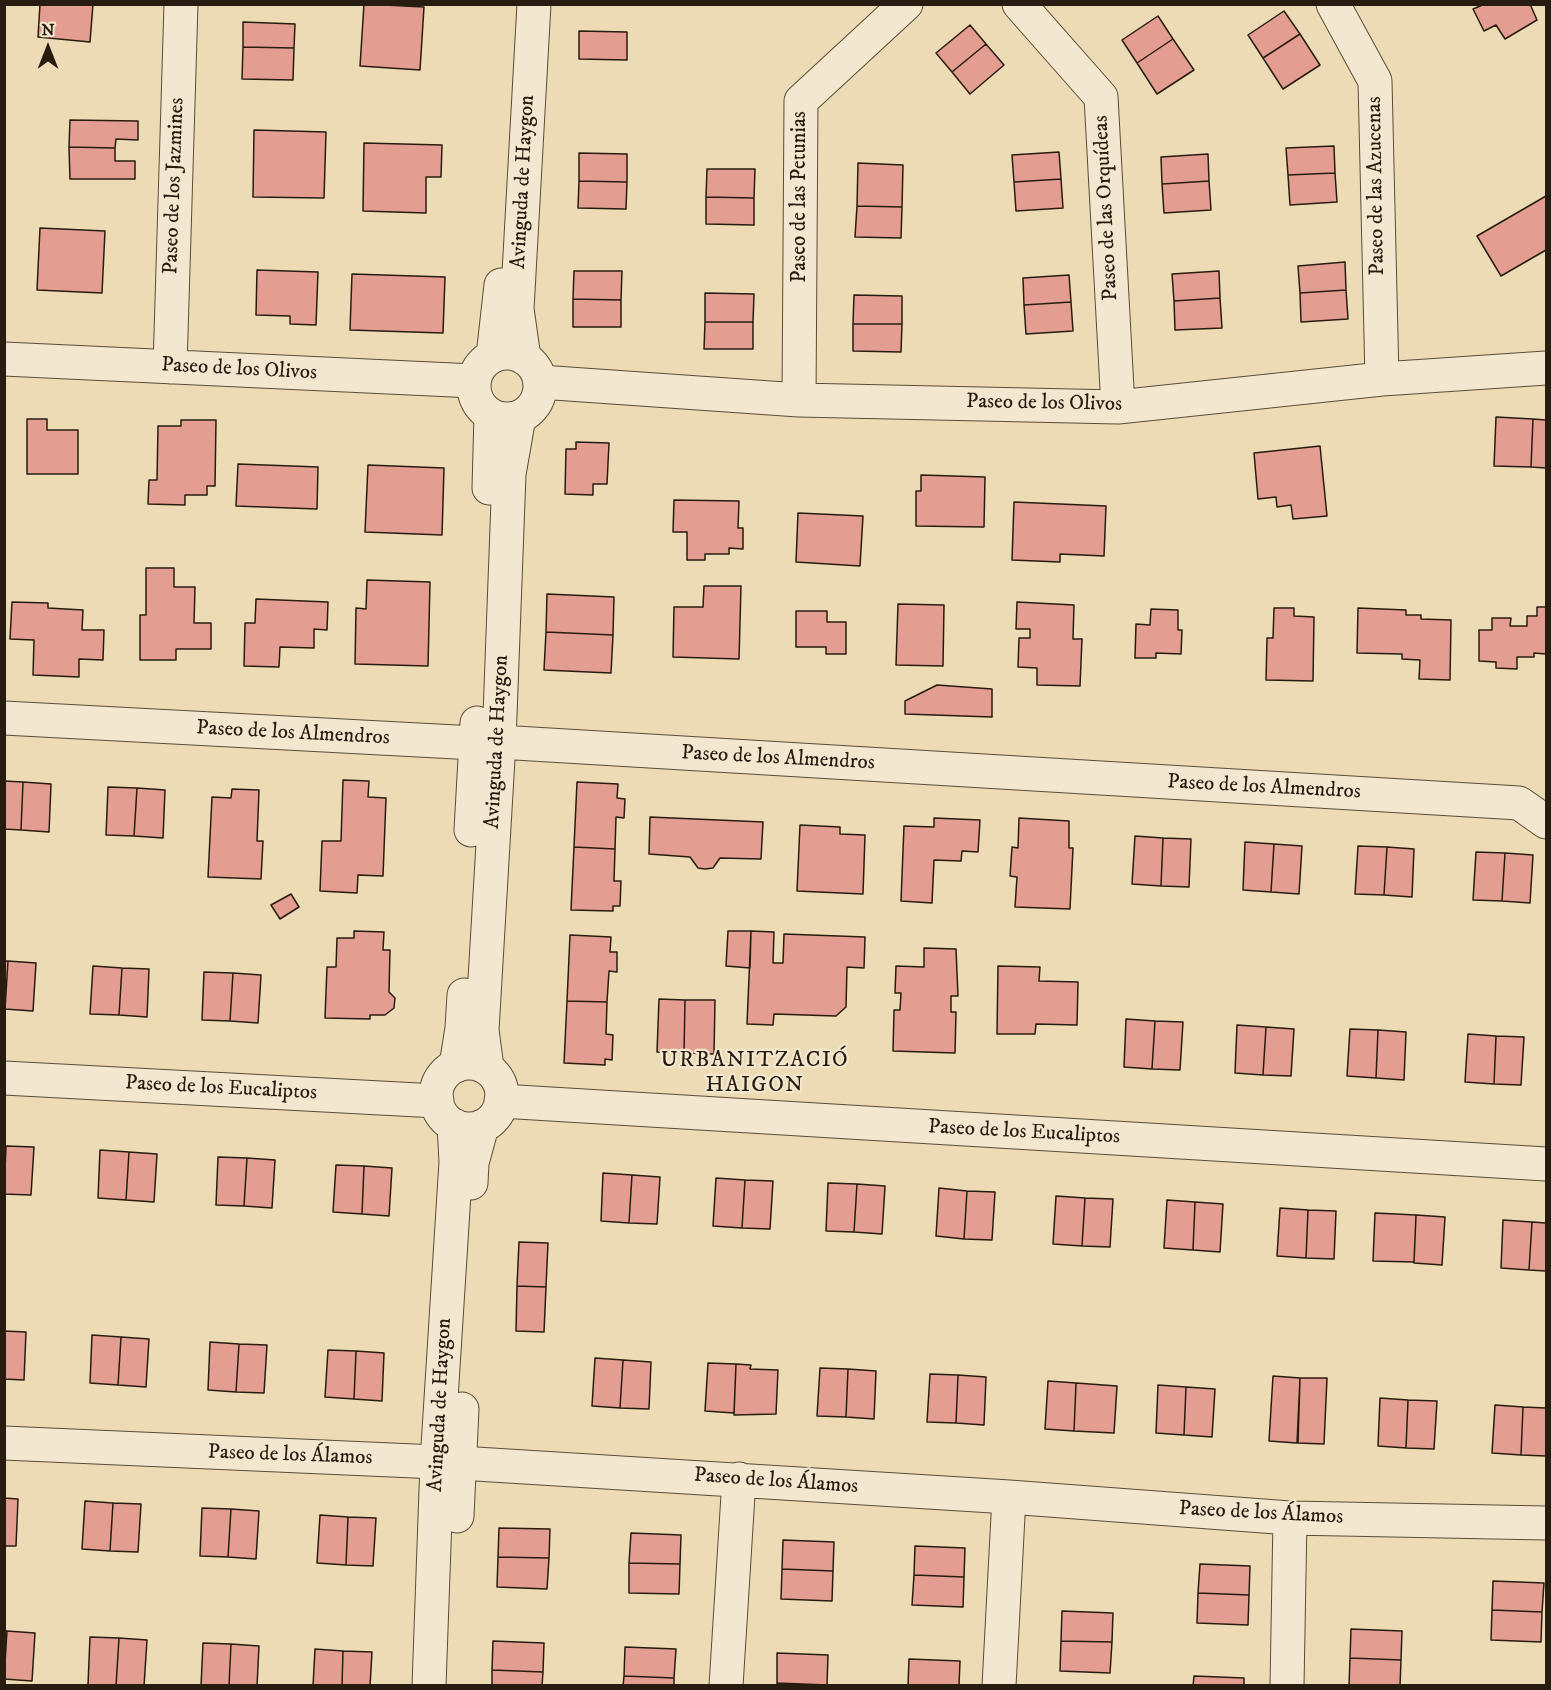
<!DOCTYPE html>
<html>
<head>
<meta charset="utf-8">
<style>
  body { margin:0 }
  #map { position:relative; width:1551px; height:1690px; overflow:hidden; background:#ecdbb5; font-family:"IM FELL DW Pica",serif }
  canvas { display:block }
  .frame { position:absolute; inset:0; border:6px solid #281c10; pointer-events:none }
  .north { position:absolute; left:18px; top:18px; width:60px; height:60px; -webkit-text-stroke:4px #f3e8cf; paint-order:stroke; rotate:0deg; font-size:16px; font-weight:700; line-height:24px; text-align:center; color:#281c10 }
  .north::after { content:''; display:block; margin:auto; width:21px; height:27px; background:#281c10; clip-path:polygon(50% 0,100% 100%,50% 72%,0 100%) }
</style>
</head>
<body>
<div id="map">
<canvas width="1551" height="1690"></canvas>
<div class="frame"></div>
<div class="north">N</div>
</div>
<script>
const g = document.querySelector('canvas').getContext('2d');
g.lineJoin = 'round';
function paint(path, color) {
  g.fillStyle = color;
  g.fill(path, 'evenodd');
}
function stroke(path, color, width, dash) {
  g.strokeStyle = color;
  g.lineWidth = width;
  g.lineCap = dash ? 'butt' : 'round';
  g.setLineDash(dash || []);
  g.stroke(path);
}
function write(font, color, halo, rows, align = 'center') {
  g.font = font + ' "IM FELL DW Pica",serif';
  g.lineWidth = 4.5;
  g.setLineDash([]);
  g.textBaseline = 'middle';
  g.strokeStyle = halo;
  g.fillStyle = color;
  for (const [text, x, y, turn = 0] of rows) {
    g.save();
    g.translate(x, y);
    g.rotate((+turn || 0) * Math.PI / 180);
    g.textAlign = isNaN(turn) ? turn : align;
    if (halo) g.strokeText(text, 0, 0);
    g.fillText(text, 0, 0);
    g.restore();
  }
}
const building = new Path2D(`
  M 40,4 L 93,4 L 90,42 L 38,37 Z
  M 364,4 L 424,7 L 420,70 L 360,66 Z
  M 1485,4 L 1530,4 L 1537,20 L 1505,39 L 1496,25 L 1484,31 L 1473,9 Z
  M 1284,11 L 1300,34 L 1263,58 L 1248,35 Z
  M 1158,16 L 1173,39 L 1137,63 L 1122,40 Z
  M 243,22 L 295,24 L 294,48 L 243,47 Z
  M 970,25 L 986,44 L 952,72 L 936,53 Z
  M 579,31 L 627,32 L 627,60 L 579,59 Z
  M 1300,34 L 1320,65 L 1283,89 L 1263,58 Z
  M 1173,39 L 1194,70 L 1157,94 L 1137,63 Z
  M 986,44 L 1004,65 L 970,94 L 952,72 Z
  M 243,47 L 294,48 L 293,80 L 242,79 Z
  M 70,120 L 138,121 L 138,140 L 116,139 L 115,148 L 69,147 Z
  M 254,130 L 326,132 L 324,198 L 253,197 Z
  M 364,143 L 442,145 L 441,177 L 426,177 L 426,213 L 363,211 Z
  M 1334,146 L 1335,173 L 1288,175 L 1286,148 Z
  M 69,147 L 115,148 L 115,161 L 135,161 L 135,179 L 70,179 Z
  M 1059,152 L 1061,179 L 1014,182 L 1012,155 Z
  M 579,153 L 627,154 L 627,182 L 579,181 Z
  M 1208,154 L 1209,181 L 1162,184 L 1161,157 Z
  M 858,163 L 903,165 L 902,207 L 857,206 Z
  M 707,169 L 755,169 L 754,198 L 706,197 Z
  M 1335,173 L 1337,202 L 1290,205 L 1288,175 Z
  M 1061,179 L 1063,208 L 1016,211 L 1014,182 Z
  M 579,181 L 627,182 L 626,209 L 578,208 Z
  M 1209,181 L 1211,210 L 1164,213 L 1162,184 Z
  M 1546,196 L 1546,250 L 1501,276 L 1477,236 Z
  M 706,197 L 754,198 L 754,225 L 706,224 Z
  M 857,206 L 902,207 L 901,238 L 855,237 Z
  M 40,228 L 105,231 L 102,293 L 37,290 Z
  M 1345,262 L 1346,290 L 1300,293 L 1298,266 Z
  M 257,270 L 318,272 L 316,325 L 290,324 L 290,316 L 256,315 Z
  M 574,271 L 622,271 L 621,300 L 573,299 Z
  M 1219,271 L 1220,298 L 1174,301 L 1172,274 Z
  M 352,274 L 445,277 L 443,333 L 350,330 Z
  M 1069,275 L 1071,302 L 1024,305 L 1023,278 Z
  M 1346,290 L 1348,319 L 1301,322 L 1300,293 Z
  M 705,293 L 754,294 L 753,322 L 705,322 Z
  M 854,295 L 902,296 L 902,324 L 853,324 Z
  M 1220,298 L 1222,328 L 1175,330 L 1174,301 Z
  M 573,299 L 621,300 L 621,327 L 573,327 Z
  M 1071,302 L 1073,331 L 1026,334 L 1024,305 Z
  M 705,322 L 753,322 L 753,349 L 704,349 Z
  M 853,324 L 902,324 L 901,352 L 853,351 Z
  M 1496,417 L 1533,419 L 1531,467 L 1494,466 Z
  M 27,419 L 47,419 L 47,430 L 78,430 L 78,474 L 27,474 Z
  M 1533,419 L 1546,420 L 1546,468 L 1531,467 Z
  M 181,420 L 216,420 L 215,486 L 207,486 L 207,495 L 185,495 L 185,505 L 148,504 L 149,480 L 157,480 L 158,426 L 181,426 Z
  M 576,442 L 609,443 L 607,484 L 593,484 L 593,495 L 565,494 L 566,449 L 576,449 Z
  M 1320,446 L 1327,516 L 1293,519 L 1291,505 L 1277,507 L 1276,497 L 1258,499 L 1254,453 Z
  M 238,464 L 318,467 L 317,509 L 236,506 Z
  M 368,465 L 444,468 L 442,535 L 365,532 Z
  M 921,475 L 985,477 L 984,527 L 916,526 L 916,491 L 921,491 Z
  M 674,500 L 739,501 L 738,528 L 743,528 L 743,549 L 729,548 L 729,554 L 705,554 L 705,560 L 687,560 L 687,532 L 673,532 Z
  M 1014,502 L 1106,506 L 1104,556 L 1060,554 L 1060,562 L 1012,560 Z
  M 798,513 L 863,516 L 860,566 L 796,562 Z
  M 146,568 L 174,568 L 174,587 L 195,587 L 194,623 L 211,623 L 211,649 L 176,649 L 176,660 L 140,660 L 140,615 L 146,615 Z
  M 367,580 L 430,582 L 428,666 L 355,664 L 356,608 L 366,609 Z
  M 704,586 L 741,586 L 739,659 L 673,657 L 674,607 L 703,607 Z
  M 547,594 L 614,597 L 613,635 L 546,632 Z
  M 256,599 L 328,602 L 327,630 L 314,629 L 314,648 L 280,647 L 279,667 L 244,666 L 245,623 L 255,623 Z
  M 12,602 L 48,603 L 48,608 L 83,610 L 82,630 L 104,630 L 103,660 L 79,659 L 79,677 L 33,675 L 34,640 L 10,639 Z
  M 1017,602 L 1074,605 L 1073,639 L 1082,639 L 1080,686 L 1037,685 L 1037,668 L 1018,667 L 1019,638 L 1030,638 L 1030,629 L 1016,629 Z
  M 898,604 L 944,605 L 943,666 L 896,665 Z
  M 1537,607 L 1546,607 L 1546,654 L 1534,653 L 1534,657 L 1517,657 L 1517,669 L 1496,668 L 1496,662 L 1479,661 L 1479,630 L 1492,630 L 1492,618 L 1511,618 L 1510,626 L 1527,626 L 1527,616 L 1537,616 Z
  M 1274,608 L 1294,608 L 1294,616 L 1314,617 L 1313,681 L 1266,680 L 1267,638 L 1273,638 Z
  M 1358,608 L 1406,610 L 1406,615 L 1421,615 L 1421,619 L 1451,620 L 1450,680 L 1419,679 L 1420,660 L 1402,659 L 1402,654 L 1357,653 Z
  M 1151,609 L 1178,610 L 1178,630 L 1182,630 L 1181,654 L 1156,653 L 1156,658 L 1135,658 L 1136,624 L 1150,625 Z
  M 796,611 L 827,611 L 827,622 L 846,622 L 846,654 L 826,654 L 826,647 L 796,647 Z
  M 546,632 L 613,635 L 611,673 L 544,670 Z
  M 937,685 L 992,689 L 992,717 L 905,714 L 905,701 Z
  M 343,780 L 369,781 L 368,797 L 386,798 L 383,876 L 358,875 L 357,893 L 320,891 L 322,841 L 341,841 Z
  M 4,781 L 23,782 L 21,830 L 4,829 Z
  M 23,782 L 51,784 L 49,832 L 21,830 Z
  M 577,782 L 618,784 L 617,798 L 625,799 L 624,818 L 616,817 L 615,849 L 574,847 Z
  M 108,787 L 137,788 L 134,836 L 106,835 Z
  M 137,788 L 165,790 L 163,838 L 134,836 Z
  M 232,789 L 259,790 L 257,841 L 263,841 L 261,879 L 208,877 L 212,797 L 231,798 Z
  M 650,817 L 763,822 L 761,859 L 720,858 L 713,868 L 705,869 L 698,868 L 690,857 L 649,854 Z
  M 934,818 L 980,820 L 978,852 L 962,851 L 961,861 L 934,860 L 932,903 L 901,901 L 904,826 L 934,827 Z
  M 1019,818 L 1069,821 L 1069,848 L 1073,848 L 1070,909 L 1015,907 L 1017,877 L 1010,876 L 1012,847 L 1018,848 Z
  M 800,825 L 840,827 L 840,834 L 865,835 L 863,894 L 797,891 Z
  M 1135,836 L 1163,838 L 1161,886 L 1132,884 Z
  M 1163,838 L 1191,839 L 1189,887 L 1161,886 Z
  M 1245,842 L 1274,844 L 1271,892 L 1243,890 Z
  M 1274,844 L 1302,846 L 1299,894 L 1271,892 Z
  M 1358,846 L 1387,847 L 1384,895 L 1355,894 Z
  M 574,847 L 615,849 L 614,881 L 621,881 L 620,906 L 613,906 L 613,911 L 571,910 Z
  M 1387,847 L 1414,849 L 1412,897 L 1384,895 Z
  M 1476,852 L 1505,853 L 1502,901 L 1473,900 Z
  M 1505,853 L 1533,855 L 1530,903 L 1502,901 Z
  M 291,894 L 299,907 L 280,919 L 271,905 Z
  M 354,931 L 384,932 L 383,950 L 390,950 L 389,992 L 395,998 L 394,1008 L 385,1015 L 370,1015 L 370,1019 L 325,1018 L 327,967 L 336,967 L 337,938 L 354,938 Z
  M 728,931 L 751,931 L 750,968 L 726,966 Z
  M 751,931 L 774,932 L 773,963 L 783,963 L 784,934 L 865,937 L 864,968 L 847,967 L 846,1007 L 836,1016 L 774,1014 L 773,1025 L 747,1024 Z
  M 570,935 L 611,937 L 610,952 L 617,952 L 617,972 L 609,971 L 607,1002 L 567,1001 Z
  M 924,948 L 956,949 L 958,996 L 951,996 L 951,1012 L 956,1012 L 955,1053 L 893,1051 L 894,1010 L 900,1010 L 901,993 L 895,993 L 896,966 L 924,967 Z
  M 4,961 L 8,961 L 5,1009 L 4,1009 Z
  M 8,961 L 36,963 L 33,1011 L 5,1009 Z
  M 93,966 L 122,968 L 119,1015 L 90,1014 Z
  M 998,966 L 1040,967 L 1039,981 L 1078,982 L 1077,1025 L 1036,1024 L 1035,1034 L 997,1034 Z
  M 122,968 L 149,969 L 147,1017 L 119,1015 Z
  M 204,972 L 233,973 L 230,1021 L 202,1020 Z
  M 233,973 L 261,975 L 258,1023 L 230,1021 Z
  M 659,999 L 685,1000 L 684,1053 L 657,1052 Z
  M 685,1000 L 715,1000 L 714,1054 L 684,1053 Z
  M 567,1001 L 607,1002 L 606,1034 L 613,1035 L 612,1060 L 605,1059 L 605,1065 L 564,1063 Z
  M 1126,1019 L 1155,1021 L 1152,1069 L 1124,1067 Z
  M 1155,1021 L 1183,1022 L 1180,1070 L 1152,1069 Z
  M 1237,1025 L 1266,1027 L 1263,1075 L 1235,1073 Z
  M 1266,1027 L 1294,1029 L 1291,1076 L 1263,1075 Z
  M 1350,1029 L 1378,1030 L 1376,1078 L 1347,1076 Z
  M 1378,1030 L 1406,1032 L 1404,1080 L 1376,1078 Z
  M 1468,1034 L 1496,1036 L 1494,1084 L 1465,1082 Z
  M 1496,1036 L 1524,1037 L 1521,1085 L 1494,1084 Z
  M 6,1146 L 34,1147 L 31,1195 L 4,1194 Z
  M 100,1150 L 129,1152 L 126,1200 L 98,1198 Z
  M 129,1152 L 157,1154 L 154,1202 L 126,1200 Z
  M 218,1157 L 247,1158 L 244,1206 L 216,1205 Z
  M 247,1158 L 275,1160 L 272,1208 L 244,1206 Z
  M 336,1165 L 364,1166 L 362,1214 L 333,1212 Z
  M 364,1166 L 392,1168 L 389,1216 L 362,1214 Z
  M 603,1173 L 632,1175 L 629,1223 L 601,1221 Z
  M 632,1175 L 660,1177 L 657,1224 L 629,1223 Z
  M 716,1178 L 745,1180 L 742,1228 L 713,1226 Z
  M 745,1180 L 773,1181 L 770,1229 L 742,1228 Z
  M 828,1183 L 857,1184 L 854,1232 L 826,1231 Z
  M 857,1184 L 885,1186 L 882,1234 L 854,1232 Z
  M 939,1188 L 967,1191 L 964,1239 L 936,1236 Z
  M 967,1191 L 995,1192 L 992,1240 L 964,1239 Z
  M 1056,1196 L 1085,1198 L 1082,1246 L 1053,1244 Z
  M 1085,1198 L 1113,1199 L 1110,1247 L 1082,1246 Z
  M 1167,1200 L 1195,1202 L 1193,1250 L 1164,1248 Z
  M 1195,1202 L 1223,1204 L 1220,1252 L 1193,1250 Z
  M 1280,1208 L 1308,1210 L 1306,1258 L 1277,1256 Z
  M 1308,1210 L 1336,1211 L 1334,1259 L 1306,1258 Z
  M 1375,1213 L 1416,1215 L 1414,1262 L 1373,1261 Z
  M 1416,1215 L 1445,1217 L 1442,1265 L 1414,1263 Z
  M 1503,1220 L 1532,1222 L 1529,1270 L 1501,1268 Z
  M 1532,1222 L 1546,1223 L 1546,1271 L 1529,1270 Z
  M 519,1242 L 548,1243 L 546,1287 L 517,1286 Z
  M 517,1286 L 546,1287 L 544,1332 L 516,1331 Z
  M 4,1331 L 26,1332 L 24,1380 L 4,1379 Z
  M 92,1335 L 121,1337 L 118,1385 L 90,1383 Z
  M 121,1337 L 149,1339 L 146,1387 L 118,1385 Z
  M 210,1342 L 239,1344 L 236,1392 L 208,1390 Z
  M 239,1344 L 267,1345 L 264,1393 L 236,1392 Z
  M 328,1350 L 356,1351 L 354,1399 L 325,1397 Z
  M 356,1351 L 384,1353 L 382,1401 L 354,1399 Z
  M 595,1358 L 623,1360 L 620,1408 L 592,1406 Z
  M 623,1360 L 651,1362 L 649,1409 L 620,1408 Z
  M 708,1363 L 736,1364 L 734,1413 L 705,1411 Z
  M 736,1364 L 751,1365 L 750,1369 L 778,1370 L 776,1414 L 734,1415 Z
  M 820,1368 L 848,1369 L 846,1417 L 817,1416 Z
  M 848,1369 L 876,1371 L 874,1419 L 846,1417 Z
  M 930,1374 L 958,1375 L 956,1423 L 927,1422 Z
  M 958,1375 L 986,1377 L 984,1425 L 956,1423 Z
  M 1273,1376 L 1300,1378 L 1297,1443 L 1269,1441 Z
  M 1300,1378 L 1327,1378 L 1324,1444 L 1298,1443 Z
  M 1048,1381 L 1076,1383 L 1074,1431 L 1045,1429 Z
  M 1076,1383 L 1117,1386 L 1114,1433 L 1074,1431 Z
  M 1158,1385 L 1186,1387 L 1184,1435 L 1156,1433 Z
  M 1186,1387 L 1215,1389 L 1212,1437 L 1184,1435 Z
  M 1380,1398 L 1408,1400 L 1406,1448 L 1378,1446 Z
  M 1408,1400 L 1437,1401 L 1434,1449 L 1406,1448 Z
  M 1495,1405 L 1523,1407 L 1521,1455 L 1492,1453 Z
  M 1523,1407 L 1546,1408 L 1546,1456 L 1521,1455 Z
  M 4,1498 L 18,1499 L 16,1546 L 4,1546 Z
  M 85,1501 L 113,1503 L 110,1551 L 82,1549 Z
  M 113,1503 L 141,1504 L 138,1552 L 110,1551 Z
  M 202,1508 L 231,1509 L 228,1557 L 200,1556 Z
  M 231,1509 L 259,1511 L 256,1559 L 228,1557 Z
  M 320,1515 L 348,1517 L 346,1565 L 317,1563 Z
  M 348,1517 L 376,1518 L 373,1566 L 346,1565 Z
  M 499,1528 L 550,1529 L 549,1558 L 498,1557 Z
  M 631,1533 L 681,1535 L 680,1564 L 629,1563 Z
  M 783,1540 L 834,1542 L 833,1571 L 782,1569 Z
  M 915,1546 L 965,1548 L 964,1577 L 914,1575 Z
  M 498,1557 L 549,1558 L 547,1589 L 497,1587 Z
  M 629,1563 L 680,1564 L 679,1594 L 629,1593 Z
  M 1200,1564 L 1250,1566 L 1249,1595 L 1198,1593 Z
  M 782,1569 L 833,1571 L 832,1601 L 781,1599 Z
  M 914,1575 L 964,1577 L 963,1607 L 912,1605 Z
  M 1493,1581 L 1544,1583 L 1542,1612 L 1492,1610 Z
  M 1198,1593 L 1249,1595 L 1248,1625 L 1197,1623 Z
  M 1492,1610 L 1542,1612 L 1541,1642 L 1491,1640 Z
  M 1062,1611 L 1113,1613 L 1112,1642 L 1061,1641 Z
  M 1351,1629 L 1402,1631 L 1401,1660 L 1350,1658 Z
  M 4,1631 L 7,1631 L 4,1669 Z
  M 7,1631 L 35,1633 L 32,1681 L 4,1679 Z
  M 90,1637 L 119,1638 L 116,1686 L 88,1685 Z
  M 119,1638 L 147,1640 L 144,1686 L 116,1686 Z
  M 493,1641 L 544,1643 L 543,1672 L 492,1670 Z
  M 1061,1641 L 1112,1642 L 1110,1673 L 1060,1671 Z
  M 203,1643 L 231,1644 L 229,1686 L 201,1686 Z
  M 231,1644 L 259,1646 L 257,1686 L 229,1686 Z
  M 625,1647 L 676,1649 L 674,1678 L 624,1676 Z
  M 315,1649 L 343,1651 L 342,1686 L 313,1686 Z
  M 343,1651 L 372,1652 L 370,1686 L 342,1686 Z
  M 777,1653 L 828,1655 L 827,1685 L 777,1683 Z
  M 1350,1658 L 1401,1660 L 1400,1686 L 1349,1686 Z
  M 909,1659 L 960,1661 L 959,1686 L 908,1686 Z
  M 492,1670 L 543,1672 L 542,1686 L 492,1686 Z
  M 624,1676 L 674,1678 L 674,1686 L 623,1686 Z
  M 1194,1676 L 1244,1678 L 1244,1686 L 1193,1686 Z
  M 777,1683 L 827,1685 L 827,1686 L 777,1686 Z`);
paint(building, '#e49e91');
stroke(building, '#281c10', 1.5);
const minor = new Path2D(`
  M 1019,4 L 1101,97 L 1118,407
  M 1333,4 L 1375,81 L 1382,379
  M 4,359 L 474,381
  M 170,367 L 181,4
  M 540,382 L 799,400 L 1118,407 L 1382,379 L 1546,368
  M 799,400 L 801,101 L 906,4
  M 4,1078 L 437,1101
  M 501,1101 L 1546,1164
  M 4,1443 L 460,1463 L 1009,1497 L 1290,1518 L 1546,1523
  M 726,1686 L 739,1479
  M 999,1686 L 1009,1497
  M 1287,1686 L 1290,1518`);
const tertiary = new Path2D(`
  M474 386a33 33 0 1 1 66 0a33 33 0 1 1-66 0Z
  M 493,356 L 501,285
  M 524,358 L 517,309 L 534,4
  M 489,488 L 491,415
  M 4,718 L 475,743 L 499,742 L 1519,803 L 1546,822
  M 471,830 L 477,723
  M436 1096a33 33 0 1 1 66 0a33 33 0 1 1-66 0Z
  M 456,1066 L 462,1028 L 464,995
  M 487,1068 L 482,1030 L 499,742 L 509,474 L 519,417
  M 471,1183 L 472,1163 L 482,1126
  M 457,1516 L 462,1409
  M 429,1686 L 437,1462 L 456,1162 L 454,1125`);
stroke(minor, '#594c39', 35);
stroke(tertiary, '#594c39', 35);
stroke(minor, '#f3e8cf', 33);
stroke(tertiary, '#f3e8cf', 33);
write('21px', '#281c10', '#f3e8cf', [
  ["Avinguda de Haygon",524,182,-87],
  ["Paseo de los Jazmines",175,186,-88],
  ["Paseo de las Azucenas",1377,186,-91],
  ["Paseo de las Petunias",801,197,-90],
  ["Paseo de las Orquídeas",1107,208,-93],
  ["Paseo de los Olivos",239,370,3],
  ["Paseo de los Olivos",1044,404,1],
  ["Paseo de los Almendros",293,734,3],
  ["Avinguda de Haygon",498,742,-87],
  ["Paseo de los Almendros",778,759,3],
  ["Paseo de los Almendros",1264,788,3],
  ["Paseo de los Eucaliptos",221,1089,3],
  ["Paseo de los Eucaliptos",1024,1133,3],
  ["Avinguda de Haygon",441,1405,-87],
  ["Paseo de los Álamos",290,1456,2],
  ["Paseo de los Álamos",776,1482,4],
  ["Paseo de los Álamos",1261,1514,3]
]);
g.letterSpacing = '1.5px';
write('22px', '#281c10', '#f3e8cf', [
  ["URBANITZACIÓ",755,1061],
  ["HAIGON",755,1086]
]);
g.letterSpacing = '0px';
</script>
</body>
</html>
